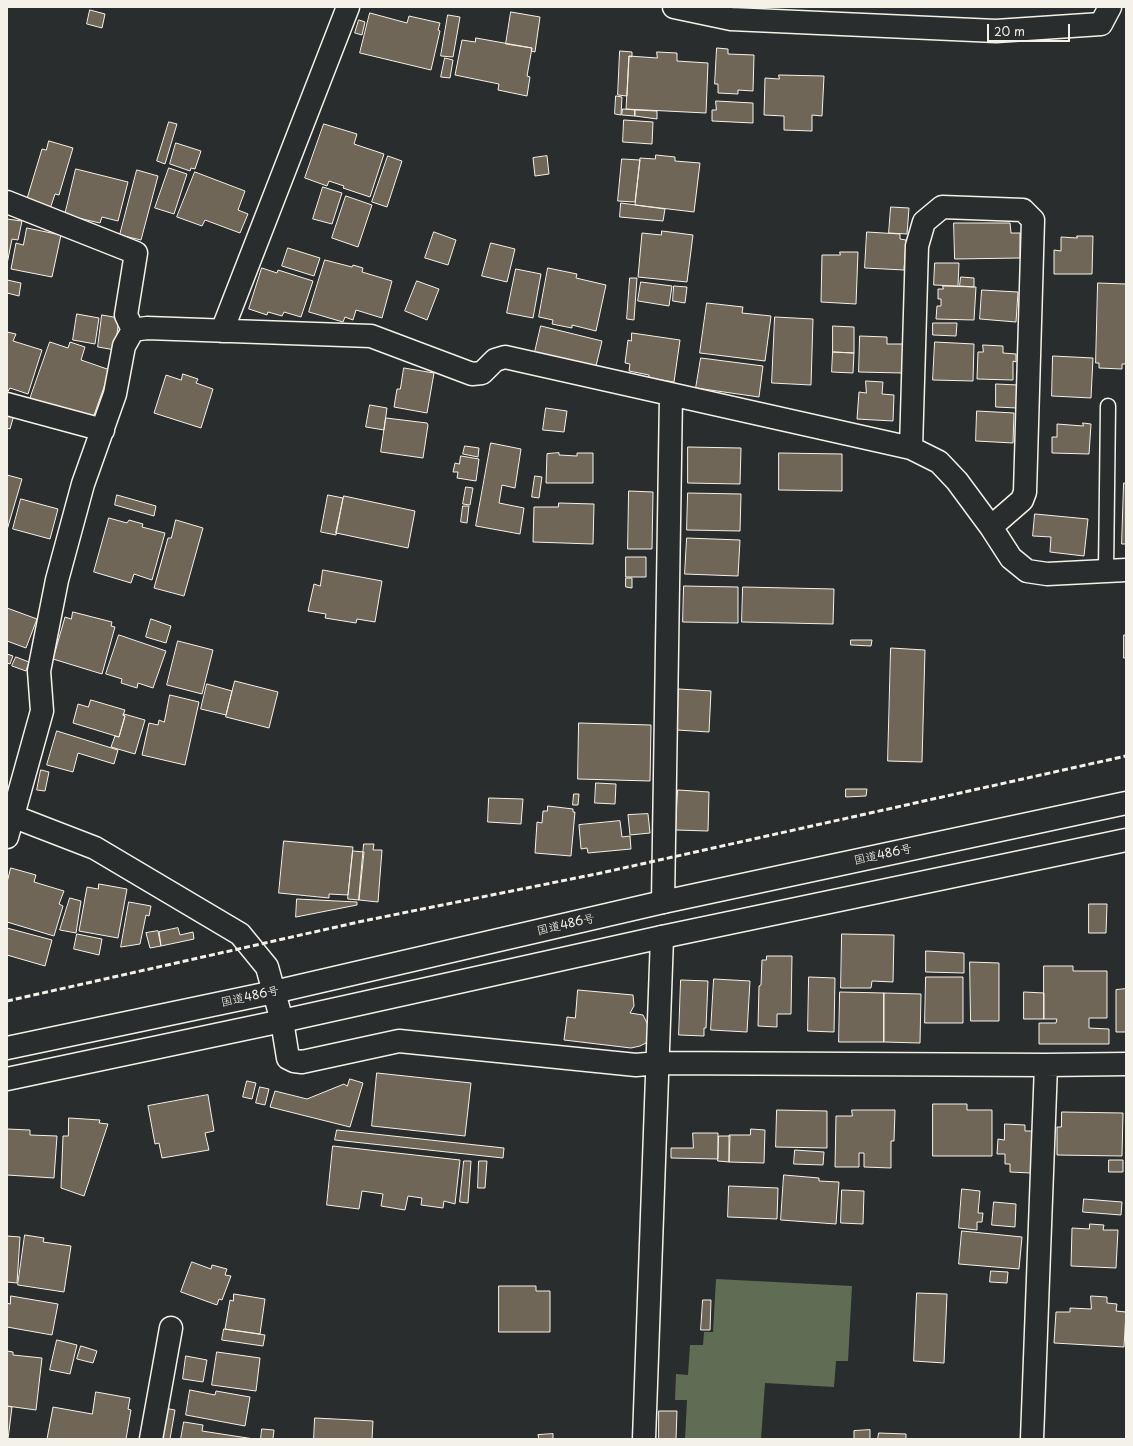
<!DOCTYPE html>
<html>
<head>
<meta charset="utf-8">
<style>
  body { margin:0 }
  #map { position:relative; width:1133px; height:1446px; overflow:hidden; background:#2a2d2e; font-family:"Playpen Sans",sans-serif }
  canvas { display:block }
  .frame { position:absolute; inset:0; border:8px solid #f4f1e8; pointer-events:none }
  .scale { position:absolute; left:987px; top:24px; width:83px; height:18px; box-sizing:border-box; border:2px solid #f4f1e8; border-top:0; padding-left:5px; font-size:12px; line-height:14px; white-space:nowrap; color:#f4f1e8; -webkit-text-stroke:3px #2a2d2e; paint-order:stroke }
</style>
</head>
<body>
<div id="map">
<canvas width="1133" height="1446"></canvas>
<div class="frame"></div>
<div class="scale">20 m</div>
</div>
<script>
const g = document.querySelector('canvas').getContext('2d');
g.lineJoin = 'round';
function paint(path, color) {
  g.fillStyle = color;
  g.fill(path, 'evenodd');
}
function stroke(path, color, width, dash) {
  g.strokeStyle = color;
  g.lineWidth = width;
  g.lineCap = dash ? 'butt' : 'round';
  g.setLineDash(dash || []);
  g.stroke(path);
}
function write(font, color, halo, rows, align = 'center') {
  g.font = font + ' "Playpen Sans","Klee One",sans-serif';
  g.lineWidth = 3;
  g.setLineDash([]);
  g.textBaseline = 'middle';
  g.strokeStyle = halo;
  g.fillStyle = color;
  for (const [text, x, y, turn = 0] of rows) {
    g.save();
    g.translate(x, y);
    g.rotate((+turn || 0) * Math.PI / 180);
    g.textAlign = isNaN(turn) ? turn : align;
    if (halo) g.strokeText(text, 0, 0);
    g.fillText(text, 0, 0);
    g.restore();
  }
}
paint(new Path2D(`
  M 716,1279 L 852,1286 L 848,1361 L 836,1361 L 834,1387 L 765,1383 L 761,1439 L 685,1439 L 687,1400 L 675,1400 L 676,1374 L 688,1375 L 690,1345 L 703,1345 L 704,1332 L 713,1332 Z`), '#606d55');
const building = new Path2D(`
  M 90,10 L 105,14 L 102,28 L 87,24 Z
  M 511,12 L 540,17 L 535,52 L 531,51 L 532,48 L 506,44 Z
  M 370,13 L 407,23 L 409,16 L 440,23 L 438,30 L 440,31 L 431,70 L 360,53 Z
  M 448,15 L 460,17 L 453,57 L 441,56 Z
  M 359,20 L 365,22 L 362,35 L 355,33 Z
  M 476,38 L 532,48 L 527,76 L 530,77 L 527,96 L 498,90 L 499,84 L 455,75 L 462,40 L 475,42 Z
  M 717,48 L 728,49 L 728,54 L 754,55 L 753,91 L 738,90 L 738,94 L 718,93 L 718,84 L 715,84 Z
  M 620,51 L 632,52 L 632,57 L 629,56 L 627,96 L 618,95 Z
  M 657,52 L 677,53 L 677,61 L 708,63 L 706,113 L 626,109 L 629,56 L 657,58 Z
  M 445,58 L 453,60 L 450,78 L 441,77 Z
  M 779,75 L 824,76 L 822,116 L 812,115 L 812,131 L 784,130 L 784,116 L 764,115 L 765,78 L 779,79 Z
  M 616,96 L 622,97 L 621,115 L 615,114 Z
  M 716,101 L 753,103 L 753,123 L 712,121 L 712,110 L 716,110 Z
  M 623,109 L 635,110 L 635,116 L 622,115 Z
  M 635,110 L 657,111 L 657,119 L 635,116 Z
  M 624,120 L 653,122 L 652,144 L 623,142 Z
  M 169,122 L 177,124 L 165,164 L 157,161 Z
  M 324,124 L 357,134 L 354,144 L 384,154 L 370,197 L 343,188 L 344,186 L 329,181 L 327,186 L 305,178 Z
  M 49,141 L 73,148 L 59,195 L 55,194 L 50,209 L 26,202 L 42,149 L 46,150 Z
  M 176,143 L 201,151 L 195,169 L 191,168 L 190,171 L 170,164 Z
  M 656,155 L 675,157 L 675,161 L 700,163 L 694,212 L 635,205 L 640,158 L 655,159 Z
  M 388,156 L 402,161 L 387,207 L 372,202 Z
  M 547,156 L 549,174 L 535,176 L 533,158 Z
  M 622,159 L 640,160 L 635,202 L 618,201 Z
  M 169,168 L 187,174 L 174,214 L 155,208 Z
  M 76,169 L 128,182 L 118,221 L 102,217 L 100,223 L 65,215 Z
  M 137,170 L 158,176 L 141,240 L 120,235 Z
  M 195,172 L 245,191 L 238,210 L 248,214 L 240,233 L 205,220 L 202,226 L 177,217 Z
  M 323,187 L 342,193 L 332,224 L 313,219 Z
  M 346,196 L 372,205 L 358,247 L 332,238 Z
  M 621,203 L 665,209 L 663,221 L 620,217 Z
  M 891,207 L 909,208 L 907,234 L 889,233 Z
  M 7,219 L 22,221 L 18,240 L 12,239 L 7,264 Z
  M 954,223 L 1010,223 L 1011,233 L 1020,233 L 1020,258 L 955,259 Z
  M 27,228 L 61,235 L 52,277 L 11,269 L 16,243 L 23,245 Z
  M 662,231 L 693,235 L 687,282 L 638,277 L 642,233 L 661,235 Z
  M 434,232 L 456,240 L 448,265 L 425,258 Z
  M 867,232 L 900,234 L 900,239 L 906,240 L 904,270 L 865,268 Z
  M 1077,236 L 1093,236 L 1092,274 L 1054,274 L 1054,250 L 1061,251 L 1061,237 L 1077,238 Z
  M 491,243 L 515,249 L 507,282 L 482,276 Z
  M 288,248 L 320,258 L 314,276 L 282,266 Z
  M 840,252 L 858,252 L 856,304 L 821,302 L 822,255 L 840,255 Z
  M 325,260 L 352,267 L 353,265 L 363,268 L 362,272 L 392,281 L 382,318 L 356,310 L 353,320 L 345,317 L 343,322 L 309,312 Z
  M 935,263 L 959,263 L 958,286 L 934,285 Z
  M 262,268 L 277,273 L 278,270 L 313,281 L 301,317 L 284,312 L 282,316 L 268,312 L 267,315 L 249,309 Z
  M 548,268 L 577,274 L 576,278 L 606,285 L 596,331 L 572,325 L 572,328 L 552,324 L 553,320 L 539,317 Z
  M 516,269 L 541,274 L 533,318 L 507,313 Z
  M 961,277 L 974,278 L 974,287 L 960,286 Z
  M 630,278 L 637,278 L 634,320 L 627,319 Z
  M 7,280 L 21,283 L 19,296 L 7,293 Z
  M 417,281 L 439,289 L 427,320 L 405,311 Z
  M 641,282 L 672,286 L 669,306 L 638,301 Z
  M 1098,283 L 1126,284 L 1126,364 L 1122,364 L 1122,369 L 1099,368 L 1099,363 L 1096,363 Z
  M 674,286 L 687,287 L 685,303 L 673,301 Z
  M 943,286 L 976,287 L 974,320 L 936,319 L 937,306 L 941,306 L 941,299 L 938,299 L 938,289 L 943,289 Z
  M 982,290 L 1018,292 L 1016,322 L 980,319 Z
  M 707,303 L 743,307 L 742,313 L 771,316 L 765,361 L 700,353 Z
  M 77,314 L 99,318 L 95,344 L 73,340 Z
  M 102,315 L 119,318 L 115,350 L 98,347 Z
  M 775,317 L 813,319 L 811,385 L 772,383 Z
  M 933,323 L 957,323 L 956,336 L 933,335 Z
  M 541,326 L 602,341 L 596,366 L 535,352 Z
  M 833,326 L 854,327 L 854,353 L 833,352 Z
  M 7,332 L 16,334 L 13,341 L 42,350 L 28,394 L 10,388 L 7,393 Z
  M 632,333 L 680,340 L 674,382 L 649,378 L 649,375 L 629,371 L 630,364 L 625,363 L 628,340 L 631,341 Z
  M 860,336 L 887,337 L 887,344 L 903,344 L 903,347 L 905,347 L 905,359 L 902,359 L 902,373 L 859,372 Z
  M 50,342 L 68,348 L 70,342 L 85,347 L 81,360 L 110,370 L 92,421 L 30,399 Z
  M 935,342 L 974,344 L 973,381 L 933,380 Z
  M 983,345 L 1003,346 L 1003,353 L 1016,354 L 1016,362 L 1013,361 L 1013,380 L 977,379 L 978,352 L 983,352 Z
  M 833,352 L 854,353 L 853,373 L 832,372 Z
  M 1053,356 L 1093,358 L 1091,398 L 1052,396 Z
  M 701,358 L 763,366 L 759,397 L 696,388 Z
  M 404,368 L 434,373 L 427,413 L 394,407 L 397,389 L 400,389 Z
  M 183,374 L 198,379 L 196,383 L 213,389 L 201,428 L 154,413 L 166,375 L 181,380 Z
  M 866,381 L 883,382 L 882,394 L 894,395 L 893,421 L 857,419 L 859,392 L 866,393 Z
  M 996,384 L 1018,385 L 1017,408 L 996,407 Z
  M 370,405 L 387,408 L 384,430 L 366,427 Z
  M 546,408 L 567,411 L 564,432 L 543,430 Z
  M 977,411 L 1014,413 L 1013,443 L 976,441 Z
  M 7,413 L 14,415 L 10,429 L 7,428 Z
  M 386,418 L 427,423 L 428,425 L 423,458 L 381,452 Z
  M 1083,423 L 1091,424 L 1089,454 L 1052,453 L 1052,437 L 1057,437 L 1057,424 L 1083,426 Z
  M 491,443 L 521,449 L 515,488 L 502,485 L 499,503 L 524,508 L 520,534 L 476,526 Z
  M 465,446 L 479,448 L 478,457 L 463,454 Z
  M 688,447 L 741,448 L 740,484 L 688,483 Z
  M 559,453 L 559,455 L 577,456 L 577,453 L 593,453 L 593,483 L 546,483 L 547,454 Z
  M 779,453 L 842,454 L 842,491 L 779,490 Z
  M 461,456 L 479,459 L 476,481 L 457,478 L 458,472 L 453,472 L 455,463 L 459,464 Z
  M 7,475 L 22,479 L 7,530 Z
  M 535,476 L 542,477 L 539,498 L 532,497 Z
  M 1124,483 L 1126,483 L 1126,544 L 1122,544 Z
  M 466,487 L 473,488 L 470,505 L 463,504 Z
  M 629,491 L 653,492 L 652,549 L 628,549 Z
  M 688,493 L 741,494 L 740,531 L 687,530 Z
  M 117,495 L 156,506 L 154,516 L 115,505 Z
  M 328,495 L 343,498 L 336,535 L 321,532 Z
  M 344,496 L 415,511 L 408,548 L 336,533 Z
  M 21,499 L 58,509 L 50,539 L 13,529 Z
  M 559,503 L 594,504 L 593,544 L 533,542 L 534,507 L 558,507 Z
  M 463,506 L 469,506 L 467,523 L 461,522 Z
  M 1035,514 L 1088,519 L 1084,556 L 1050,552 L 1051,537 L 1033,536 Z
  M 109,518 L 127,523 L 129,520 L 143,524 L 142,527 L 165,533 L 152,580 L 134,574 L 131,583 L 94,572 Z
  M 176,520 L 203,528 L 184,596 L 154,588 L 168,538 L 171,538 Z
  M 687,538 L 740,540 L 738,576 L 685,574 Z
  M 626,557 L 646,557 L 646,577 L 626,577 Z
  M 323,570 L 382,581 L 375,622 L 357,619 L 356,623 L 325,618 L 326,614 L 308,611 L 314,584 L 320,586 Z
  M 626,578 L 632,578 L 632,588 L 626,587 Z
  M 684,586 L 738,587 L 738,623 L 683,622 Z
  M 743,587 L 834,589 L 833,624 L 742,622 Z
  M 7,608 L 37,619 L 26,648 L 7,641 Z
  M 73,612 L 112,622 L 111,626 L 115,627 L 102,674 L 53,659 L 65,617 L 71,619 Z
  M 151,619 L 171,626 L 166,643 L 146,637 Z
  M 119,635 L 166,651 L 153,688 L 138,683 L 137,688 L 121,683 L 122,679 L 106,674 Z
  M 1124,635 L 1126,635 L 1126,658 L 1124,658 Z
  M 851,640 L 872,640 L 871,646 L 851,645 Z
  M 178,641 L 213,650 L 202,694 L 167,685 Z
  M 891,648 L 925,650 L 922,762 L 888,761 Z
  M 7,654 L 13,656 L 10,664 L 7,663 Z
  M 16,657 L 29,662 L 26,671 L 12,666 Z
  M 235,681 L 278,692 L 269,728 L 226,717 Z
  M 207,684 L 232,691 L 226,715 L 201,709 Z
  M 679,689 L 711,691 L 709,732 L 677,730 Z
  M 170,695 L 199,702 L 185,765 L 142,755 L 149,723 L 158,725 L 159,720 L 164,722 Z
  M 91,700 L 125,710 L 123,715 L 125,716 L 119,737 L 73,723 L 78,704 L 88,707 Z
  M 124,714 L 145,720 L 135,754 L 111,747 L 115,736 L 119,737 L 125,716 L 123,715 Z
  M 579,723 L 651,725 L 650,781 L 578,779 Z
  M 57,731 L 118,750 L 114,764 L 78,753 L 73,772 L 47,765 Z
  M 41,770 L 49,772 L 45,791 L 37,790 Z
  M 596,783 L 616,784 L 615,804 L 595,803 Z
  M 846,789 L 867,789 L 866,796 L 846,797 Z
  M 678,790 L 709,792 L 708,831 L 676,830 Z
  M 574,794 L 579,794 L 578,805 L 573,805 Z
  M 489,798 L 523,799 L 521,824 L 488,822 Z
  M 548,806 L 573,809 L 573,812 L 575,812 L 571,856 L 535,853 L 537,822 L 542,823 L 543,811 L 547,811 Z
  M 648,814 L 650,833 L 630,835 L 628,815 Z
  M 620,821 L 622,837 L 630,836 L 631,849 L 588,853 L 587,848 L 581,849 L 579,825 Z
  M 284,841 L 353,847 L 348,895 L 329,894 L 329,898 L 279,893 Z
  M 364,844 L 374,844 L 373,850 L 382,850 L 378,902 L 359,900 Z
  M 353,851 L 364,852 L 359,900 L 348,899 Z
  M 11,868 L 36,875 L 34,882 L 64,891 L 59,904 L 63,906 L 54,936 L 7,922 L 7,883 Z
  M 99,884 L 127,889 L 118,938 L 79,931 L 87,887 L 98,889 Z
  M 70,898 L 81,901 L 76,933 L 60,930 Z
  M 297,899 L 357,902 L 357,905 L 296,917 Z
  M 129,902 L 151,906 L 149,916 L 146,915 L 140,944 L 121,947 Z
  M 1089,904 L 1107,904 L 1106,933 L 1089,933 Z
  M 7,928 L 52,940 L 45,966 L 7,955 Z
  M 178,928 L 180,935 L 193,932 L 194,939 L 161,946 L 159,932 Z
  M 158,931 L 161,946 L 150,948 L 146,933 Z
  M 77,934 L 102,939 L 99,955 L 74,949 Z
  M 842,934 L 894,935 L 893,982 L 872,981 L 871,988 L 841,988 Z
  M 926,951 L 964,953 L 964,973 L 926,972 Z
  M 767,956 L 792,956 L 791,1014 L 777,1014 L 777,1027 L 758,1026 L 759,986 L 761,985 L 762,960 L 766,960 Z
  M 970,962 L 999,963 L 999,1021 L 971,1021 Z
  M 1044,966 L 1073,966 L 1073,971 L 1107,971 L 1107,1018 L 1089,1018 L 1089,1028 L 1109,1029 L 1109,1044 L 1039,1044 L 1039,1023 L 1056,1023 L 1057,1019 L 1044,1019 Z
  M 809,977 L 835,978 L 834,1032 L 808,1031 Z
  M 926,977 L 963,977 L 963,1023 L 925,1023 Z
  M 714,979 L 750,981 L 747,1032 L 711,1030 Z
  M 681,980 L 708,981 L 706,1028 L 704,1028 L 704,1036 L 679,1035 Z
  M 1126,989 L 1126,1032 L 1116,1032 L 1116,990 Z
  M 578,990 L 633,995 L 634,1006 L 630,1013 L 643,1015 L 649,1027 L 649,1036 L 646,1043 L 640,1046 L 631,1048 L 564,1040 L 567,1017 L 575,1018 Z
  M 840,992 L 884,993 L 884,1042 L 839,1042 Z
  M 1024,992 L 1044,993 L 1044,1019 L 1024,1019 Z
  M 884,993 L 921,994 L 920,1043 L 884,1042 Z
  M 377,1073 L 471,1083 L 465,1136 L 372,1126 Z
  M 350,1079 L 363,1083 L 350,1127 L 270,1107 L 275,1091 L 307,1099 L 344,1084 L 347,1086 Z
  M 247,1081 L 256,1083 L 252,1099 L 243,1097 Z
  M 260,1087 L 269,1089 L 265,1105 L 256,1103 Z
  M 208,1095 L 214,1131 L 205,1133 L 209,1150 L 162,1158 L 159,1143 L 155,1144 L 148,1106 Z
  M 933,1104 L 967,1104 L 967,1110 L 992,1110 L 992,1156 L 933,1156 Z
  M 777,1110 L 827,1111 L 827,1148 L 776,1147 Z
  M 852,1110 L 895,1110 L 894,1141 L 891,1141 L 891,1168 L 864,1167 L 864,1153 L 859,1153 L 859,1167 L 835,1167 L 836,1116 L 852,1116 Z
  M 1062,1112 L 1123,1113 L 1122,1156 L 1057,1155 L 1057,1127 L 1061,1127 Z
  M 69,1118 L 100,1120 L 99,1123 L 108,1124 L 84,1196 L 61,1188 L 63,1136 L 68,1136 Z
  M 1005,1124 L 1025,1125 L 1025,1131 L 1033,1131 L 1031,1173 L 1010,1172 L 1010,1164 L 1005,1164 L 1005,1154 L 997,1154 L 998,1139 L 1004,1140 Z
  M 7,1129 L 30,1130 L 30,1135 L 57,1136 L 54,1178 L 7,1175 Z
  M 751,1129 L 765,1130 L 764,1163 L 729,1162 L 729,1135 L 750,1135 Z
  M 337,1130 L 504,1148 L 503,1158 L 335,1140 Z
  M 693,1133 L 718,1133 L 718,1159 L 671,1158 L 671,1148 L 693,1148 Z
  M 719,1136 L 730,1136 L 729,1162 L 718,1161 Z
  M 333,1146 L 460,1160 L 455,1204 L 444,1201 L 443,1208 L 421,1205 L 422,1198 L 408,1196 L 405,1210 L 381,1206 L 383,1194 L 362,1191 L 359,1209 L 327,1205 Z
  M 795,1150 L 824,1152 L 823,1165 L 794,1164 Z
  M 1109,1160 L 1123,1160 L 1123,1172 L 1109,1172 Z
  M 464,1161 L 471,1161 L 468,1203 L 460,1202 Z
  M 479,1161 L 487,1161 L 485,1188 L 478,1188 Z
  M 784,1175 L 819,1178 L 819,1181 L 839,1182 L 836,1224 L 781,1220 Z
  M 729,1186 L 778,1188 L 777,1219 L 728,1217 Z
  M 962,1189 L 980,1191 L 978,1213 L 983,1213 L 982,1222 L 977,1222 L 977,1230 L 959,1228 Z
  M 842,1190 L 864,1191 L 863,1224 L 841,1223 Z
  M 1084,1199 L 1122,1202 L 1121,1215 L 1083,1212 Z
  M 994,1202 L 1016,1204 L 1015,1227 L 992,1225 Z
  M 1090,1224 L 1104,1225 L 1103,1230 L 1118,1230 L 1116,1268 L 1071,1266 L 1072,1228 L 1089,1229 Z
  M 962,1231 L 1022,1237 L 1019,1269 L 959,1264 Z
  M 25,1235 L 44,1238 L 43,1242 L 71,1246 L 64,1292 L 18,1285 Z
  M 7,1236 L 20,1237 L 17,1283 L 7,1282 Z
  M 192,1262 L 211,1269 L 212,1265 L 227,1269 L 225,1275 L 231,1276 L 222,1300 L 219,1299 L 217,1305 L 181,1292 Z
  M 991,1271 L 1008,1272 L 1007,1283 L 990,1282 Z
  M 499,1286 L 536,1286 L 536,1291 L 550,1291 L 550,1332 L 499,1332 Z
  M 917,1293 L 947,1294 L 944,1363 L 914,1361 Z
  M 234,1294 L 265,1299 L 260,1334 L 225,1329 L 230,1300 L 233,1301 Z
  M 11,1296 L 58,1304 L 52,1335 L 7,1327 L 7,1303 L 10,1304 Z
  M 1091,1296 L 1107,1297 L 1107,1303 L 1117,1304 L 1116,1311 L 1126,1312 L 1124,1347 L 1054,1343 L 1056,1312 L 1070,1312 L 1070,1308 L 1091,1309 Z
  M 703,1300 L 711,1300 L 710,1330 L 701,1330 Z
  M 224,1329 L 265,1335 L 263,1346 L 222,1340 Z
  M 57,1340 L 77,1345 L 70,1374 L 50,1370 Z
  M 81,1346 L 97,1351 L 93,1363 L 77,1359 Z
  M 7,1351 L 13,1352 L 13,1355 L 42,1358 L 36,1410 L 7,1406 Z
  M 217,1352 L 260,1358 L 256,1391 L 212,1385 Z
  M 186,1356 L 207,1360 L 203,1382 L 183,1379 Z
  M 190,1390 L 215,1395 L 216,1391 L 250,1397 L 245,1426 L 186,1415 Z
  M 96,1392 L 130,1398 L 128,1409 L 131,1410 L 126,1439 L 47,1439 L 53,1407 L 92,1414 Z
  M 7,1406 L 12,1407 L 8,1439 L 7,1439 Z
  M 164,1408 L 175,1410 L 170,1439 L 159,1439 Z
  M 659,1411 L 677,1411 L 676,1439 L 659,1439 Z
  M 315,1418 L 373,1421 L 372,1439 L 314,1439 Z
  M 184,1422 L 203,1425 L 202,1431 L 254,1439 L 181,1439 Z
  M 262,1429 L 274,1430 L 273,1439 L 261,1439 Z
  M 870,1430 L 870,1439 L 854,1439 L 854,1431 Z
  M 879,1433 L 906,1434 L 906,1439 L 878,1439 Z
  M 553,1434 L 553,1439 L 539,1439 L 538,1435 Z`);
paint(building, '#706657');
stroke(building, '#f4f1e8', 1);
const service = new Path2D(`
  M 1106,571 L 1108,406`);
const minor = new Path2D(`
  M 674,7 L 731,19 L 996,31 L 1101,24 L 1110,7
  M 7,202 L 136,253 L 126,315 L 133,330
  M 222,331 L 348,7
  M 7,404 L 103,430
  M 911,448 L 917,246 L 924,222 L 942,207 L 1023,210 L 1033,220 L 1025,492 L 1022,500 L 991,527
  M 7,814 L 95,848 L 240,934 L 267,967 L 282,1021 L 288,1058 L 294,1061 L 302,1062 L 399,1041 L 636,1065 L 658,1063 L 1046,1065 L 1126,1064
  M 7,837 L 42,711 L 39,671 L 57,580 L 83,484 L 115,394 L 124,346 L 133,330 L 147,328 L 371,336 L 472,374 L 482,373 L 495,360 L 505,357 L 911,448 L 939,462 L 957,481 L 991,527 L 1011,558 L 1027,571 L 1047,574 L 1126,570
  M 663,902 L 671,395
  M 151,1439 L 171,1328
  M 644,1439 L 662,937
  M 1032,1439 L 1046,1065`);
const trunk = new Path2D(`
  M 7,1048 L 274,992 L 663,902 L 1126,803
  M 7,1079 L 282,1021 L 662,937 L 1126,840`);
stroke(service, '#f4f1e8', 17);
stroke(minor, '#f4f1e8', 25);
stroke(trunk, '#f4f1e8', 25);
stroke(service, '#2a2d2e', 14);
stroke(minor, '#2a2d2e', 22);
stroke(trunk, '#2a2d2e', 22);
stroke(new Path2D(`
  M 7,1001 L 363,921 L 601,873 L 1126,756`), '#f4f1e8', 3, [6, 3]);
write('12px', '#f4f1e8', '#2a2d2e', [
  ["国道486号",883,855,-12],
  ["国道486号",566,925,-13],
  ["国道486号",250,997,-12]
]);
</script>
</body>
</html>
